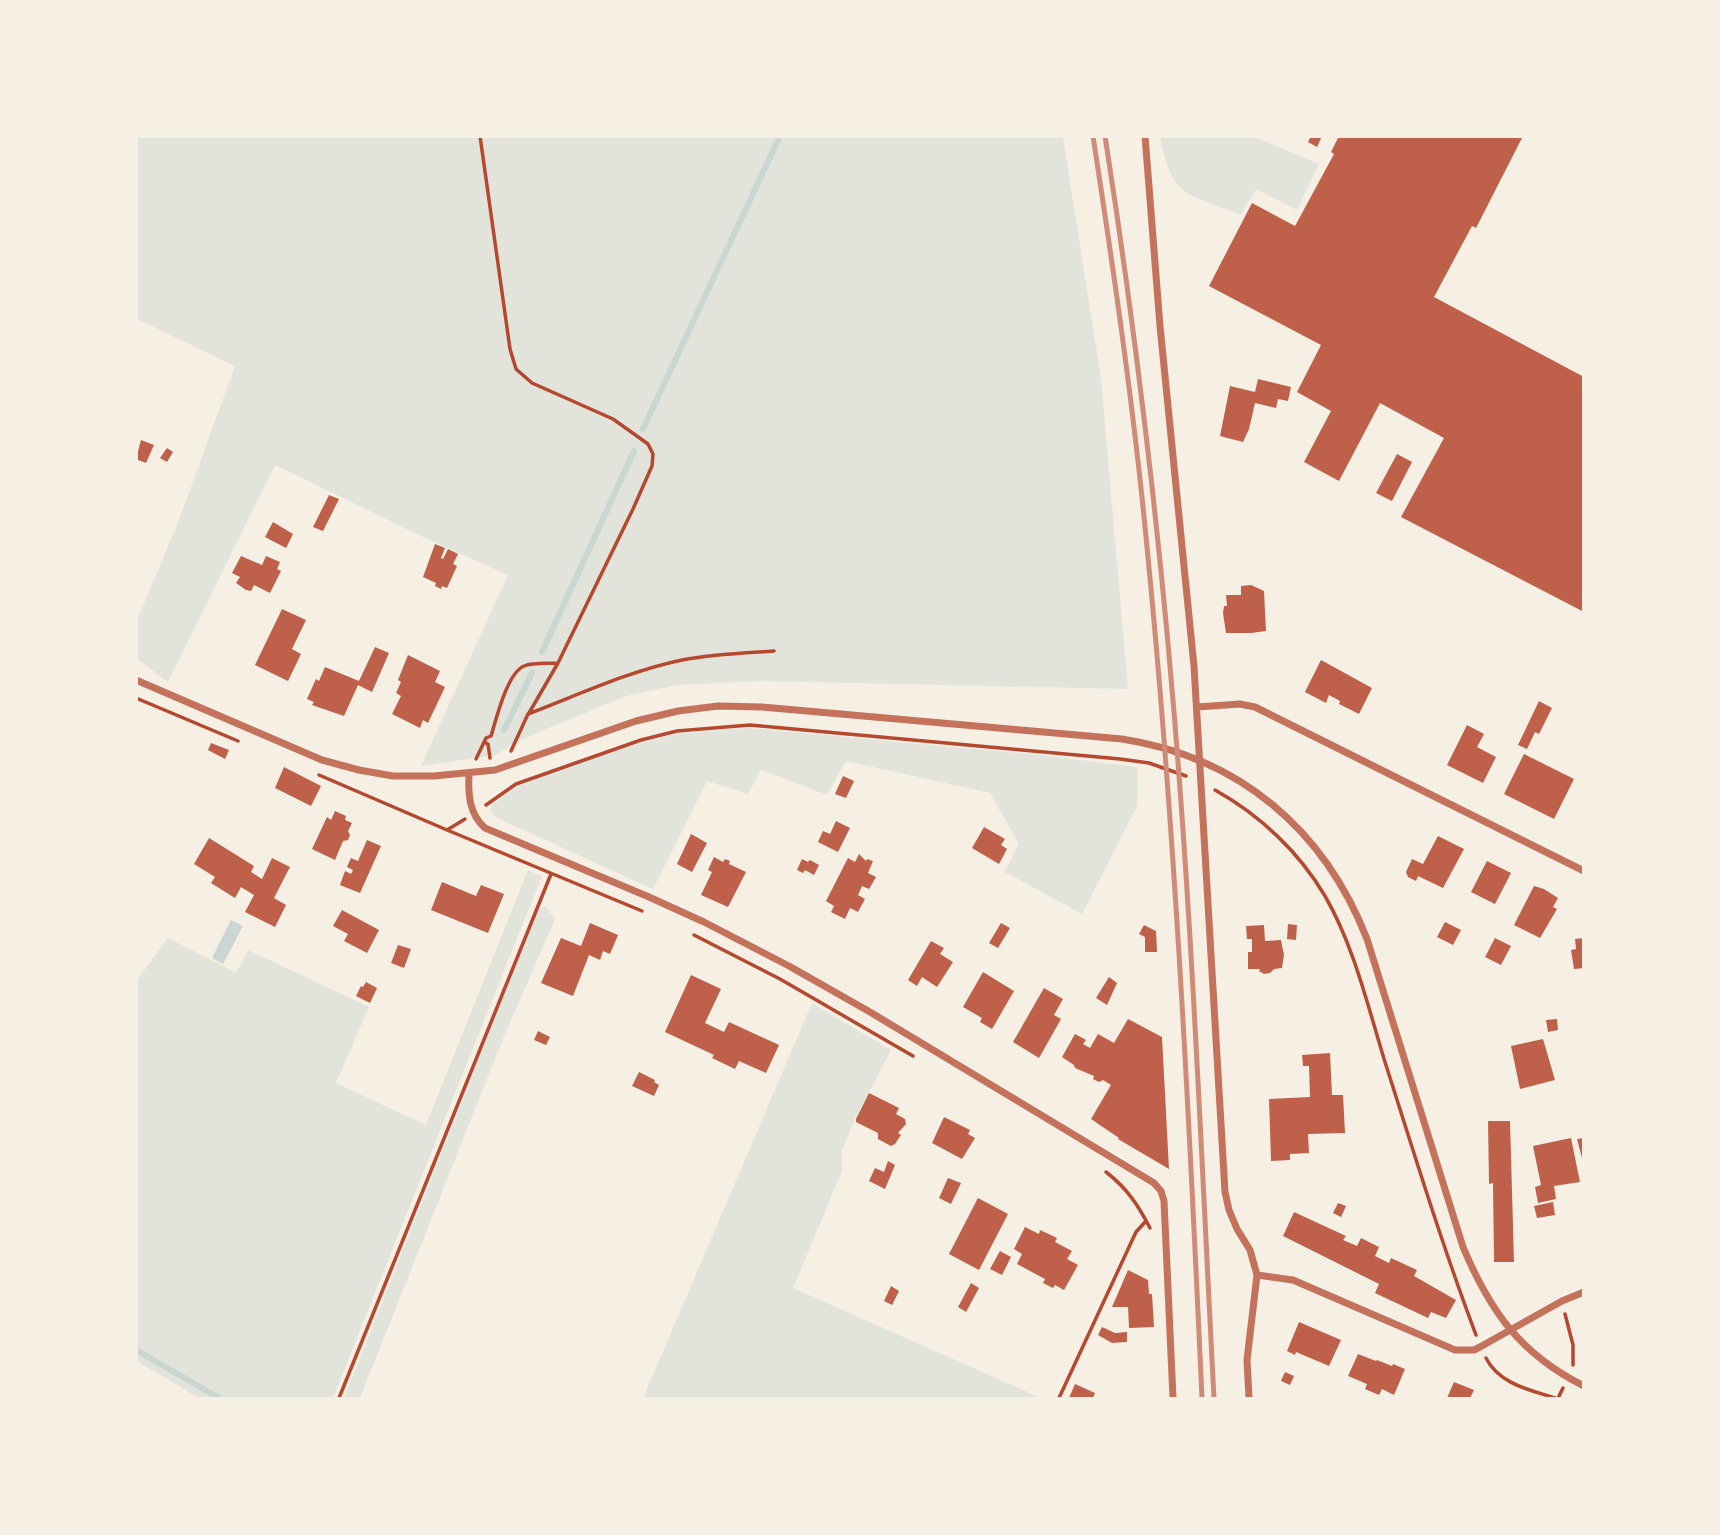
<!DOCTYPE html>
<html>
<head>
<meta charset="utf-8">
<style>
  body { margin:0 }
  #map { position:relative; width:1720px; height:1535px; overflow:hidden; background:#f6efe4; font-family:Commissioner,sans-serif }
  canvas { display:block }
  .frame { position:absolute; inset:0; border:138px solid #f6efe4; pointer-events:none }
</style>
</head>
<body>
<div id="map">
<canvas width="1720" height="1535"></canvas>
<div class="frame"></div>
</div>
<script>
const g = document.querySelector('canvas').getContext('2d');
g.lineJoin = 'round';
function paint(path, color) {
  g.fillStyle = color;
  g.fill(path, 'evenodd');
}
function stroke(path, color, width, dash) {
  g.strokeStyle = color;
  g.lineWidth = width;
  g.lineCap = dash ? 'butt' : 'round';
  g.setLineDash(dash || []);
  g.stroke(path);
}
paint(new Path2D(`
  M 137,137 L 1063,137 L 1101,379 L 1128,689 L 758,681 L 677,685 L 626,696 L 527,737 L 496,755 L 421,766 L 508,575 L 421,536 L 275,465 L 168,682 L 137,659 L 137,620 L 179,520 L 235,366 L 137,319 Z
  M 1160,137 L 1255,137 L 1319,164 L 1297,210 L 1256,189 L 1241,215 C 1187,193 1172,199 1160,137 Z
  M 747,728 L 1039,755 L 1137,767 L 1137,806 L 1082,914 L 1005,872 L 1019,844 L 990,793 L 846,761 L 827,795 L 761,770 L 748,794 L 707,781 L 653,889 L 508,823 L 494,816 L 490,809 L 492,805 L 519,786 L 634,745 L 677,734 Z
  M 528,870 L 542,876 L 333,1398 L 199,1398 L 137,1361 L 137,980 L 168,938 L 236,973 L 248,950 L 369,1007 L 336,1083 L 426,1125 Z
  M 545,906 L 555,919 L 503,1039 L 360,1398 L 344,1398 L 538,911 Z
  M 812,1003 L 891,1050 L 854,1121 L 842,1150 L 842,1171 L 793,1288 L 1041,1398 L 643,1398 Z`), '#e2e4dc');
paint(new Path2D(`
  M 231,920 L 243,926 L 223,964 L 212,958 Z`), '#c9d6d2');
stroke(new Path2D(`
  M 643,429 L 780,136
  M 542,652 L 634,451
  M 504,730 L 532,673
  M 136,1350 L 219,1398`), '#c9d6d2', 6);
paint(new Path2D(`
  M 1311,136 L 1322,136 L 1317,147 L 1308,142 Z
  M 1339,136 L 1523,136 L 1476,228 L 1472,226 L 1434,297 L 1584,377 L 1584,612 L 1401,517 L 1444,438 L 1380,403 L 1339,481 L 1304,462 L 1331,411 L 1297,392 L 1321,345 L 1209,286 L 1252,203 L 1295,226 L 1334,154 L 1331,152 Z
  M 1258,379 L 1291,387 L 1288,401 L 1278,399 L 1276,408 L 1255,403 L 1249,429 L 1243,442 L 1220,436 L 1230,386 L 1255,392 Z
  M 141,440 L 154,445 L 146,463 L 136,459 Z
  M 167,448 L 173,452 L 167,462 L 160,458 Z
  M 1397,454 L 1412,462 L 1392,501 L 1376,493 Z
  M 329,495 L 339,499 L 323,531 L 313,527 Z
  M 273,522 L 293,534 L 286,548 L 265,537 Z
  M 435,544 L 445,548 L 441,558 L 443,559 L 448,549 L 458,554 L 453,564 L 457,566 L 447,588 L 442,586 L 441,589 L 435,586 L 436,583 L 423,577 Z
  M 241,556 L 262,565 L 266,556 L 280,562 L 277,569 L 281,571 L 270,593 L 254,585 L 251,591 L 246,590 L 236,583 L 240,577 L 232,573 Z
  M 1251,585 L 1264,591 L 1266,631 L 1251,633 L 1226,633 L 1223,613 L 1224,606 L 1227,606 L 1226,595 L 1241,595 L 1241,586 Z
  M 282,609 L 306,620 L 292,649 L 301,654 L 288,681 L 255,665 Z
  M 375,647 L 389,653 L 372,692 L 358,685 L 344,716 L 312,705 L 314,702 L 307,699 L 316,679 L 319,681 L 325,667 L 359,681 Z
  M 408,655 L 440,671 L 435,682 L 445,687 L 428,723 L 423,720 L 420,728 L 392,714 L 401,696 L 396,693 L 401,682 L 398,680 Z
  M 1321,660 L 1372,688 L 1359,714 L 1339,704 L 1340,701 L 1329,695 L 1326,703 L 1305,692 Z
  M 1539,701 L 1552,708 L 1539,734 L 1535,732 L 1527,749 L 1518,745 Z
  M 1467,725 L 1484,734 L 1477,747 L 1496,757 L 1483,783 L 1447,765 Z
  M 211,743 L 229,750 L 225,759 L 208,750 Z
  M 1524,754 L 1574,779 L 1554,819 L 1504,794 Z
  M 284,767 L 321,786 L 311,806 L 275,788 Z
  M 843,776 L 854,781 L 846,798 L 835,794 Z
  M 335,811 L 346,816 L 345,820 L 352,823 L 348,831 L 350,835 L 348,840 L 343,841 L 335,860 L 312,849 L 327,817 L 331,820 Z
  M 836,821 L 850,828 L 838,852 L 818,842 L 823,831 L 830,834 Z
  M 984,827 L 1005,839 L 1001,845 L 1007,849 L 999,864 L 972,848 Z
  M 691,834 L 707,843 L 692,872 L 677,864 Z
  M 1438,836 L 1464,849 L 1443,888 L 1418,876 L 1416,881 L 1408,877 L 1406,872 L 1412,859 L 1423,864 Z
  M 209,838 L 254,866 L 251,872 L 262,879 L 272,858 L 290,867 L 274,898 L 286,905 L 275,927 L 245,912 L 254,895 L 241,887 L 235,898 L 211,883 L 215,877 L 194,864 Z
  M 367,840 L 381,846 L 360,893 L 340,885 L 345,871 L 351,874 L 353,870 L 347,867 L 351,858 L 358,861 Z
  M 859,854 L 866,861 L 867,859 L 873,861 L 868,873 L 876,877 L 869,889 L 862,886 L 858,895 L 865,899 L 858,912 L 850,908 L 845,919 L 831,912 L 834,906 L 826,901 L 848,858 L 855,862 Z
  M 714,857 L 723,862 L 725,859 L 730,861 L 729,864 L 746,872 L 728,907 L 701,895 L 712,872 L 708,870 Z
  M 802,859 L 808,862 L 810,860 L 819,865 L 814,875 L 805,870 L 803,873 L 797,870 Z
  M 1487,861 L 1511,873 L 1495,904 L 1471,892 Z
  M 442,882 L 476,896 L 481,885 L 504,894 L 488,933 L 431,910 Z
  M 1534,886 L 1544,889 L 1558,898 L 1553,907 L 1557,909 L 1540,938 L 1514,925 Z
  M 342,910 L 379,930 L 367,953 L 344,941 L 348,934 L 333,926 Z
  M 1445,922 L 1461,930 L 1453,945 L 1437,937 Z
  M 590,923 L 618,935 L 610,954 L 603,951 L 600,960 L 589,955 L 573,996 L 541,983 L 561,938 L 581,946 Z
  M 1001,923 L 1010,928 L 998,948 L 989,943 Z
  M 1288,924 L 1297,925 L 1296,940 L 1287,939 Z
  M 1144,925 L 1156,931 L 1157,952 L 1145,952 L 1145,937 L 1139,934 Z
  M 1264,925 L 1265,941 L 1281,940 L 1284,955 L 1282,968 L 1274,969 L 1270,973 L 1264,974 L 1259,971 L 1260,969 L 1248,969 L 1248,952 L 1252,952 L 1252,939 L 1247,939 L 1246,926 Z
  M 1495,938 L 1511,946 L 1501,965 L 1485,957 Z
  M 1584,938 L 1584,968 L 1574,969 L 1571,950 L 1576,949 L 1575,939 Z
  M 931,941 L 944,948 L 940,954 L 953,962 L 937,987 L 922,977 L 917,986 L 908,980 Z
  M 398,945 L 411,949 L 404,968 L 391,963 Z
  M 983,972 L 1014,991 L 992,1029 L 980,1022 L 982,1018 L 963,1007 Z
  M 691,975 L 721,989 L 705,1023 L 724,1032 L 729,1022 L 779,1045 L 766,1073 L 739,1061 L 735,1069 L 712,1058 L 714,1055 L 665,1032 Z
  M 1109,977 L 1117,983 L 1107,1005 L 1096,998 Z
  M 366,982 L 377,988 L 370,1003 L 356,996 L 361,986 L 363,987 Z
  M 1044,988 L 1063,999 L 1054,1015 L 1061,1019 L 1039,1058 L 1013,1042 Z
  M 1128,1019 L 1162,1037 L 1169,1169 L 1118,1139 L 1119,1138 L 1091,1119 L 1111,1085 L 1103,1080 L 1099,1082 L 1093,1079 L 1094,1076 L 1075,1068 L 1074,1065 L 1062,1057 L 1075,1034 L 1086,1040 L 1083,1044 L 1090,1048 L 1098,1034 L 1114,1043 Z
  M 1557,1019 L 1558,1030 L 1548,1032 L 1546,1020 Z
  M 538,1031 L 550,1037 L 546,1045 L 534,1040 Z
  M 1543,1039 L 1555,1080 L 1520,1089 L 1511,1046 Z
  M 1330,1053 L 1332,1095 L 1343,1095 L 1345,1133 L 1308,1134 L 1309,1153 L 1290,1154 L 1290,1160 L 1271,1161 L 1269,1099 L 1310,1097 L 1309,1066 L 1303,1066 L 1302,1055 Z
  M 639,1072 L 655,1080 L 654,1082 L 659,1085 L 654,1096 L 632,1086 Z
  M 869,1093 L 899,1108 L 896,1114 L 905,1119 L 906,1124 L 898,1133 L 901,1135 L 895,1144 L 891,1146 L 878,1139 L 878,1133 L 856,1122 L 856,1119 Z
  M 944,1117 L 970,1130 L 968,1134 L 975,1138 L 962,1159 L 932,1143 Z
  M 1488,1121 L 1510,1121 L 1514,1262 L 1494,1262 L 1493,1183 L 1489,1184 Z
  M 1571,1138 L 1580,1182 L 1554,1186 L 1556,1199 L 1538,1203 L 1535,1187 L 1541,1185 L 1533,1146 Z
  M 1584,1138 L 1584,1162 L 1583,1162 L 1577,1139 Z
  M 888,1161 L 895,1165 L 885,1189 L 869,1181 L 875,1168 L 884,1172 Z
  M 948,1178 L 961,1183 L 951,1204 L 939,1198 Z
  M 978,1198 L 1008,1214 L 979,1270 L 949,1254 Z
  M 1553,1202 L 1555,1215 L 1537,1218 L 1534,1206 Z
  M 1338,1203 L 1346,1206 L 1341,1217 L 1333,1213 Z
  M 1294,1212 L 1346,1236 L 1343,1240 L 1357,1246 L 1361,1238 L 1379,1247 L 1375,1256 L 1389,1263 L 1391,1258 L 1417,1270 L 1414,1276 L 1456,1300 L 1446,1318 L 1431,1312 L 1428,1318 L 1375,1293 L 1379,1284 L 1283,1236 Z
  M 1025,1227 L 1039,1234 L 1040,1230 L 1057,1238 L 1055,1242 L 1072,1251 L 1067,1259 L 1078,1265 L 1064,1290 L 1055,1285 L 1053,1288 L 1043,1283 L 1045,1279 L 1017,1264 L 1022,1254 L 1014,1249 Z
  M 1000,1251 L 1011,1257 L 1002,1275 L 990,1269 Z
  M 1128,1270 L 1148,1280 L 1149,1294 L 1152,1294 L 1154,1327 L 1129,1328 L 1128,1307 L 1112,1307 Z
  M 971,1283 L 979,1288 L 966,1312 L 958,1307 Z
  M 891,1286 L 899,1291 L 892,1305 L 884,1301 Z
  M 1299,1322 L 1341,1340 L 1329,1366 L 1296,1352 L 1295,1355 L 1287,1351 Z
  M 1102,1327 L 1115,1333 L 1127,1332 L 1127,1342 L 1112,1343 L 1098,1335 Z
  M 1358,1354 L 1376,1361 L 1377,1360 L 1392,1366 L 1393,1364 L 1405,1369 L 1394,1395 L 1382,1389 L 1379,1395 L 1365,1389 L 1367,1384 L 1348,1376 Z
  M 1285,1372 L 1294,1376 L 1290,1385 L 1281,1381 Z
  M 1454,1382 L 1474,1390 L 1470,1398 L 1447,1398 Z
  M 1075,1384 L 1095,1393 L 1093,1398 L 1069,1398 Z`), '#bf614a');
stroke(new Path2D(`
  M 136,698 L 238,741
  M 529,713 L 558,663
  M 484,742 L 488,744 L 490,758
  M 511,751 L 528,714 C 578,695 629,671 682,660 C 712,654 743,653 774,651
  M 476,759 L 486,738 L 491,736 C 496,720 507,673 524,666 C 533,662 548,664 558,663 L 633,509 L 652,466 L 653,454 L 648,444 L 613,419 L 532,383 L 516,369 L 510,349 L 480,136
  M 319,775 L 447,830 L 465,819
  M 1215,790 C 1260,815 1299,852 1325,896 C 1354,946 1368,1007 1385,1062 C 1414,1153 1442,1245 1476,1335
  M 486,805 L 516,784 L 641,740 L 677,731 L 750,725 L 1120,759 L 1149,763 L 1186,776
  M 447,830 L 642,911
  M 694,935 L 780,979 L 913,1056
  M 1106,1172 C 1127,1188 1138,1205 1150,1228
  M 1565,1314 L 1573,1345 L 1573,1365
  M 1486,1358 C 1499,1384 1530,1390 1555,1398
  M 339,1398 L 551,874
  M 1059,1398 L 1136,1232 L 1146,1221
  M 1558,1398 L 1563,1388`), '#b5482f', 3.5);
stroke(new Path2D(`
  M 1145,136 L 1160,326 L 1194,666 L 1225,1192 L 1229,1210 L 1237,1229 L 1250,1250 L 1257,1275 L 1247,1360 L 1249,1398
  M 136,680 L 322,760 L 359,770 L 393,776 L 434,776 L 495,770 L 636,721 L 678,711 L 718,706 L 762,707 L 1122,739 C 1239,757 1324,829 1367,939 L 1463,1247 C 1490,1311 1520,1354 1584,1386
  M 1197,707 L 1240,704 L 1255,707 L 1584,871
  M 469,774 C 468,794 469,814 485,828 L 649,897 L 704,922 L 789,966 L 870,1012 L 1154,1183 L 1161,1191 L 1164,1201 L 1173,1398
  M 1257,1275 L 1293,1280 L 1455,1350 L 1474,1350 L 1480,1347 L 1562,1301 L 1584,1292`), '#c5725c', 7);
stroke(new Path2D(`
  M 1093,136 C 1114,273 1134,410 1147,547 C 1175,830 1189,1114 1202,1398
  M 1105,136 C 1135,328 1158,519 1174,712 C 1193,940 1202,1170 1214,1398`), '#cf8b77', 5);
</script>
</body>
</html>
